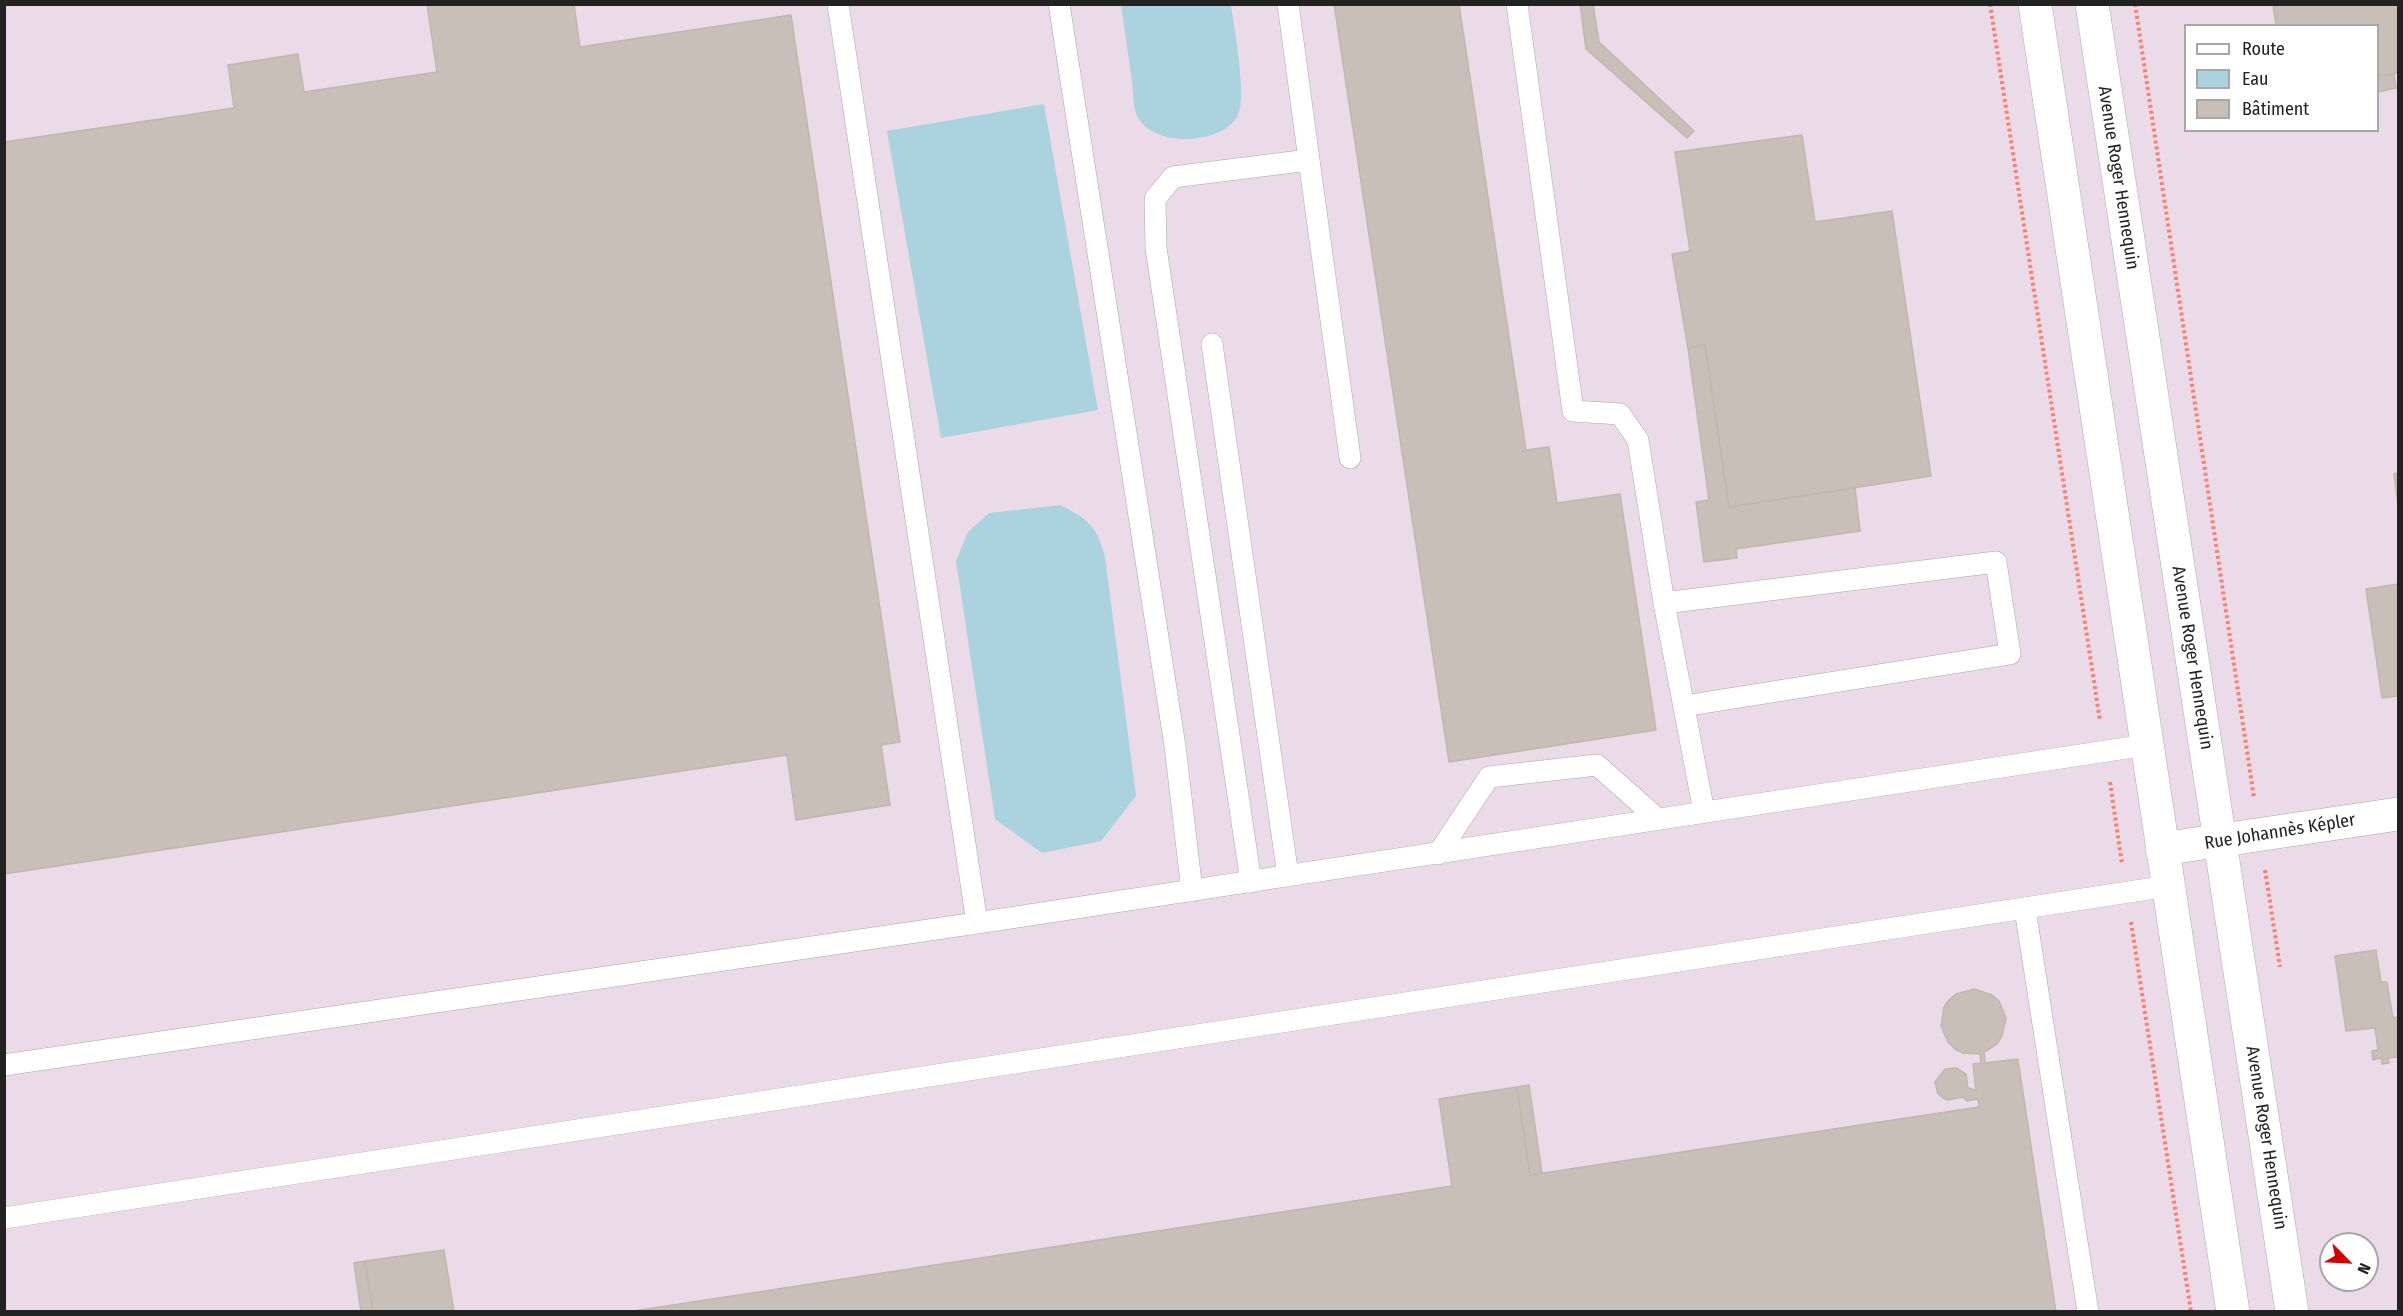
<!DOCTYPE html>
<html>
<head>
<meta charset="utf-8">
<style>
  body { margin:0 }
  #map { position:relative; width:2403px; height:1316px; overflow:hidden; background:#f2efe9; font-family:"Fira Sans Condensed",sans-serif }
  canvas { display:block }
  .frame { position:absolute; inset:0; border:6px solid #222; pointer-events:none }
  .legend { position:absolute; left:2184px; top:24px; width:195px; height:108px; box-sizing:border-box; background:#fff; border:2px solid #a7a7a7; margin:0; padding:8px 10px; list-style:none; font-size:18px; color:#222 }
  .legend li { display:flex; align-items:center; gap:12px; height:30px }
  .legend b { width:30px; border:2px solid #a7a7a7 }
  .north { position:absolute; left:2319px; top:1232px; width:60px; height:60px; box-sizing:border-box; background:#fff; border:2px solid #a7a7a7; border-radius:50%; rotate:114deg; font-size:16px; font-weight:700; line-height:24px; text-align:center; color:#222 }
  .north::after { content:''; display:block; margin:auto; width:21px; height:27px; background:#d40000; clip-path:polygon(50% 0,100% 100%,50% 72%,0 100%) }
</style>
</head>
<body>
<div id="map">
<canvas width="2403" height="1316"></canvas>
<div class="frame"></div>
<ul class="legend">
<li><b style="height:8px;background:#fff"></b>Route</li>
<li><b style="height:16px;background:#aad3df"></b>Eau</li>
<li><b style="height:16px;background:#c7bfb8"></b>Bâtiment</li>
</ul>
<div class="north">N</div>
</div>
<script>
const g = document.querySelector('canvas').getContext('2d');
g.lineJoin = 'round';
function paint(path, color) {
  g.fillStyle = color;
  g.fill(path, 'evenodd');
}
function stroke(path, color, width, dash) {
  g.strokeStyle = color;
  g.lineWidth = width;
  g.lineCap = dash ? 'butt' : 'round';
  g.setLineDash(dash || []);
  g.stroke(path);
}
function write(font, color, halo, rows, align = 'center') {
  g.font = font + ' "Fira Sans Condensed",sans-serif';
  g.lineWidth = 4.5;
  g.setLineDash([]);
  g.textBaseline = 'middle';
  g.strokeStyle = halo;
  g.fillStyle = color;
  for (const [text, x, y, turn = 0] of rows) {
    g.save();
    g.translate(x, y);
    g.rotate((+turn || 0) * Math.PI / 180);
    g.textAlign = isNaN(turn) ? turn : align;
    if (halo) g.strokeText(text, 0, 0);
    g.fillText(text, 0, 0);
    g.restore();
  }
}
paint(new Path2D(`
  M 5,5 L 2398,5 L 2398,1311 L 5,1312 ZM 2186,26 L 2378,26 L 2378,130 L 2186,130 ZM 2331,1244 L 2367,1244 L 2367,1280 L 2331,1280 Z`), '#ebdbe8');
paint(new Path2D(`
  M 1121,5 L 1231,5 C 1234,27 1248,100 1237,117 C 1220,146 1148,148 1136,113 C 1133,104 1133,91 1132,81 C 1128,56 1125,30 1121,5 Z
  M 1044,104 L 1098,410 L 941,438 L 887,131 Z
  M 1060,505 C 1088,519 1097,526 1105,557 L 1136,796 L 1101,841 L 1042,853 L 995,819 L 956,561 L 968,532 L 989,513 Z`), '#aad3df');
const building = new Path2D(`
  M 427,4 L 574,4 L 580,47 L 791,15 L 900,742 L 881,745 L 890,805 L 796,820 L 787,755 L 4,874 L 4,142 L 234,108 L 228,65 L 298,54 L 304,92 L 437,72 Z
  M 1334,4 L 1459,4 L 1526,450 L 1549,447 L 1557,503 L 1620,494 L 1656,730 L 1449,762 Z
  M 1580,4 L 1593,4 L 1599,42 L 1694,131 L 1687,138 L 1586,49 Z
  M 2273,4 L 2398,4 L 2398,73 L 2378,76 L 2378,26 L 2276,26 Z
  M 2394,74 L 2396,88 L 2378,92 L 2378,76 Z
  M 1802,135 L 1815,222 L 1892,211 L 1931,476 L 1729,507 L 1705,345 L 1688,348 L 1672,254 L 1690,251 L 1675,152 Z
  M 1705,345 L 1729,507 L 1855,488 L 1860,531 L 1736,549 L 1737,558 L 1704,562 L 1696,502 L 1709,500 L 1688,348 Z
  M 2398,473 L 2398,505 L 2394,474 Z
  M 2398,584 L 2398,696 L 2382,698 L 2366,589 Z
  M 2376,950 L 2381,982 L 2387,982 L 2393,1018 L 2398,1017 L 2398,1057 L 2388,1058 L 2389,1063 L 2382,1064 L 2381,1058 L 2373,1060 L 2372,1051 L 2378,1050 L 2375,1028 L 2346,1031 L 2335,956 Z
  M 1974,989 L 1992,995 L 1999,1001 L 2006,1018 L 2002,1036 L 1997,1044 L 1984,1052 L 1985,1063 L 2018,1059 L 2056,1312 L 627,1312 L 1452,1186 L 1439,1099 L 1517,1087 L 1530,1175 L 1979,1107 L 1978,1099 L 1967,1101 L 1963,1097 L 1948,1100 L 1943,1098 L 1938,1094 L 1935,1082 L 1945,1069 L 1956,1068 L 1966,1074 L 1968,1088 L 1976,1090 L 1973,1064 L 1981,1063 L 1980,1054 L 1963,1053 L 1955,1049 L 1948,1042 L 1941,1026 L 1944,1007 L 1949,1000 L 1956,994 Z
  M 1529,1085 L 1542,1173 L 1530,1175 L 1517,1087 Z
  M 444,1250 L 454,1312 L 373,1312 L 365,1261 Z
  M 365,1261 L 373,1312 L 361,1312 L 354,1263 Z`);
paint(building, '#c7bfb8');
stroke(building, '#c4b6ab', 1.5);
const service = new Path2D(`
  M 838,4 L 977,923
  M 1059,4 L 1175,746 L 1192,891
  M 1517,4 L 1573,411 L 1620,414 L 1638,440 L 1664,603
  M 1309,160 L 1350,458
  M 1212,344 L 1288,876
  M 1684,706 L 2010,654 L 1996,562 L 1664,603 L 1704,812
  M 1438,854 L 1489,777 L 1597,765 L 1658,819
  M 1251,882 L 1156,248 L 1155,199 L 1173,177 L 1309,160 L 1288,4
  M 2025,909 L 2088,1312
  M 4,1065 L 977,923 L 2146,745
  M 4,1218 L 2168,886`);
const minor = new Path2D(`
  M 2162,849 L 2398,814`);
const tertiary = new Path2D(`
  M 2035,4 L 2233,1312
  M 2092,4 L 2292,1312`);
stroke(service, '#a9a9a9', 22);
stroke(minor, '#a9a9a9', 34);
stroke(tertiary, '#a9a9a9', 34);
stroke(new Path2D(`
  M 1990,4 L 2100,721
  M 2135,4 L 2254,798
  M 2110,782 L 2122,864
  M 2265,870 L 2280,967
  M 2131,922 L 2191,1312`), '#fa8072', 4, [3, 3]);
stroke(service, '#fff', 21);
stroke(minor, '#fff', 33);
stroke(tertiary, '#fff', 33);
write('18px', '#222', '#fff', [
  ["Avenue Roger Hennequin",2118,178,81],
  ["Avenue Roger Hennequin",2192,658,81],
  ["Rue Johannès Képler",2280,832,-9],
  ["Avenue Roger Hennequin",2266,1138,81]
]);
</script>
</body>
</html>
